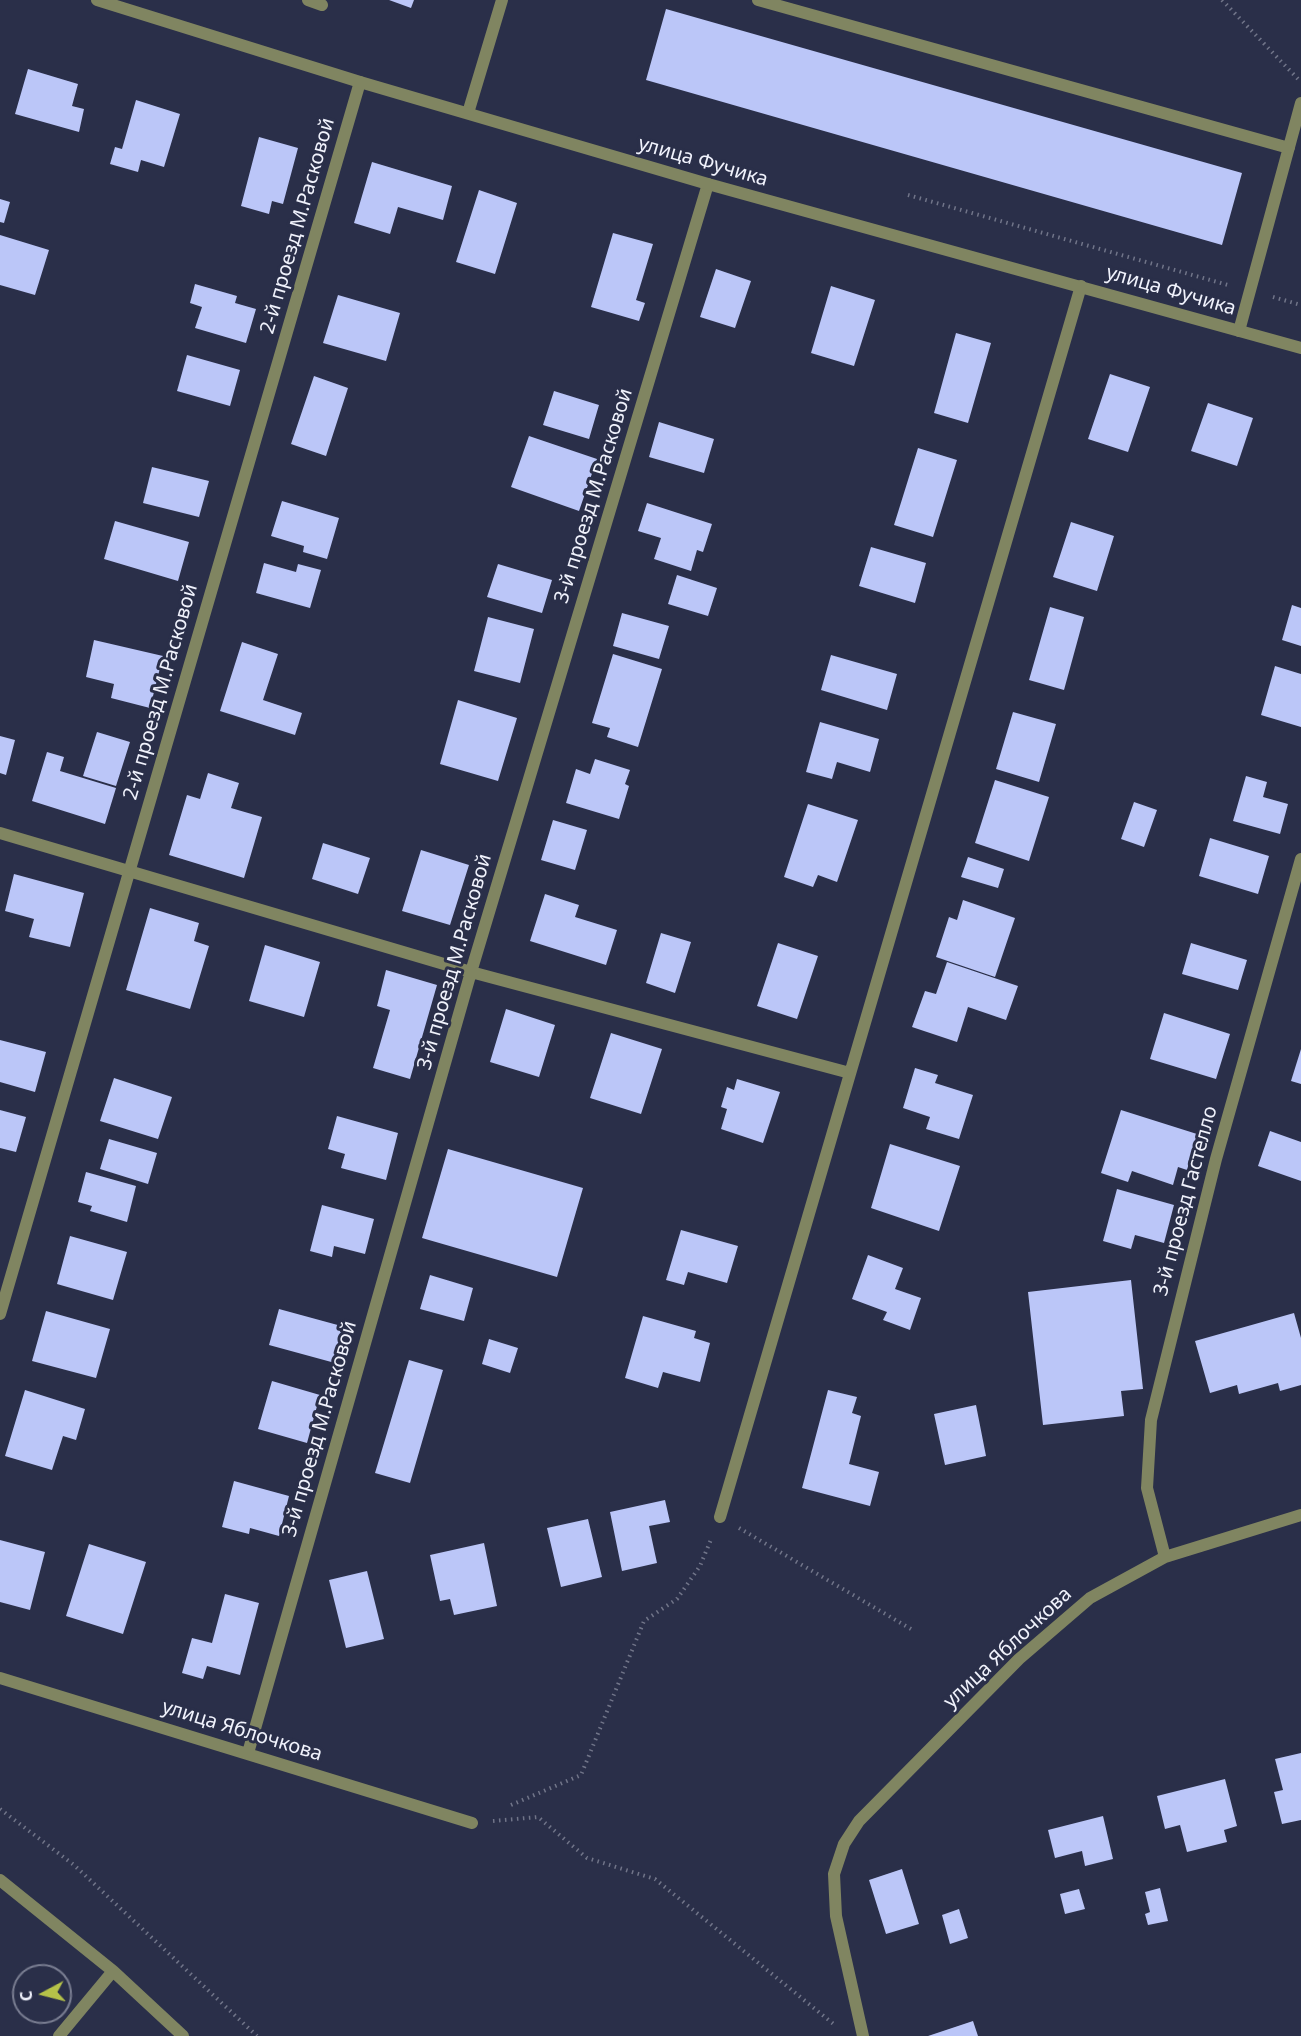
<!DOCTYPE html>
<html>
<head>
<meta charset="utf-8">
<style>
  body { margin:0 }
  #map { position:relative; width:1301px; height:2036px; overflow:hidden; background:#2a2f49; font-family:"Noto Sans",sans-serif }
  canvas { display:block }
  .north { position:absolute; left:12px; top:1964px; width:60px; height:60px; box-sizing:border-box; background:#2a2f49; border:2px solid #797d91; border-radius:50%; rotate:263deg; font-size:16px; font-weight:700; line-height:24px; text-align:center; color:#f0f2fc }
  .north::after { content:''; display:block; margin:auto; width:21px; height:27px; background:#b5c249; clip-path:polygon(50% 0,100% 100%,50% 72%,0 100%) }
</style>
</head>
<body>
<div id="map">
<canvas width="1301" height="2036"></canvas>
<div class="north">С</div>
</div>
<script>
const g = document.querySelector('canvas').getContext('2d');
g.lineJoin = 'round';
function paint(path, color) {
  g.fillStyle = color;
  g.fill(path, 'evenodd');
}
function stroke(path, color, width, dash) {
  g.strokeStyle = color;
  g.lineWidth = width;
  g.lineCap = dash ? 'butt' : 'round';
  g.setLineDash(dash || []);
  g.stroke(path);
}
function write(font, color, halo, rows, align = 'center') {
  g.font = font + ' "Noto Sans",sans-serif';
  g.lineWidth = 6;
  g.setLineDash([]);
  g.textBaseline = 'middle';
  g.strokeStyle = halo;
  g.fillStyle = color;
  for (const [text, x, y, turn = 0] of rows) {
    g.save();
    g.translate(x, y);
    g.rotate((+turn || 0) * Math.PI / 180);
    g.textAlign = isNaN(turn) ? turn : align;
    if (halo) g.strokeText(text, 0, 0);
    g.fillText(text, 0, 0);
    g.restore();
  }
}
paint(new Path2D(`
  M 389,0 L 414,0 L 411,8 Z
  M 666,9 L 1242,173 L 1222,245 L 646,80 Z
  M 28,69 L 78,84 L 72,106 L 84,109 L 79,132 L 15,114 Z
  M 136,100 L 180,114 L 164,167 L 141,160 L 138,172 L 110,164 L 115,147 L 122,149 Z
  M 259,137 L 298,148 L 283,204 L 272,201 L 269,214 L 241,206 Z
  M 372,162 L 452,186 L 443,220 L 398,207 L 390,234 L 354,223 Z
  M 479,190 L 517,203 L 495,274 L 456,262 Z
  M 0,199 L 10,202 L 4,223 L 0,222 Z
  M 613,233 L 653,244 L 636,300 L 645,303 L 639,321 L 591,307 Z
  M 0,235 L 49,250 L 35,295 L 0,285 Z
  M 716,269 L 751,281 L 735,328 L 700,317 Z
  M 195,284 L 237,296 L 235,303 L 256,309 L 246,343 L 195,328 L 202,307 L 190,303 Z
  M 831,286 L 875,300 L 854,366 L 811,353 Z
  M 338,295 L 400,313 L 386,361 L 323,343 Z
  M 956,333 L 991,343 L 968,423 L 934,413 Z
  M 187,355 L 240,370 L 230,406 L 177,391 Z
  M 1110,374 L 1150,387 L 1128,452 L 1088,439 Z
  M 314,376 L 348,388 L 326,456 L 291,444 Z
  M 554,391 L 599,405 L 589,439 L 543,425 Z
  M 1208,403 L 1253,418 L 1237,466 L 1191,451 Z
  M 659,422 L 714,439 L 704,473 L 649,457 Z
  M 529,436 L 597,459 L 579,511 L 511,487 Z
  M 918,448 L 957,460 L 933,537 L 894,525 Z
  M 152,467 L 209,481 L 199,517 L 143,503 Z
  M 282,501 L 339,518 L 327,559 L 303,552 L 304,546 L 271,536 Z
  M 647,503 L 712,524 L 703,552 L 697,550 L 691,571 L 654,559 L 661,538 L 638,531 Z
  M 115,521 L 189,542 L 178,581 L 104,559 Z
  M 1071,522 L 1114,536 L 1097,591 L 1053,577 Z
  M 871,547 L 926,563 L 915,603 L 859,586 Z
  M 264,563 L 296,572 L 298,564 L 321,570 L 310,608 L 256,593 Z
  M 498,564 L 552,580 L 542,613 L 487,597 Z
  M 677,575 L 717,588 L 708,616 L 668,604 Z
  M 1292,605 L 1301,608 L 1301,646 L 1282,640 Z
  M 1050,607 L 1084,617 L 1064,690 L 1029,680 Z
  M 622,613 L 669,626 L 659,659 L 613,646 Z
  M 488,617 L 534,629 L 520,683 L 474,671 Z
  M 94,640 L 163,656 L 150,708 L 111,698 L 114,684 L 86,677 Z
  M 242,642 L 278,654 L 263,700 L 302,713 L 295,735 L 220,711 Z
  M 613,654 L 662,669 L 638,747 L 607,737 L 610,728 L 592,723 Z
  M 831,655 L 897,674 L 887,710 L 821,690 Z
  M 1275,666 L 1301,674 L 1301,727 L 1261,715 Z
  M 458,700 L 517,718 L 498,781 L 440,764 Z
  M 1013,712 L 1056,724 L 1039,782 L 996,769 Z
  M 820,722 L 879,739 L 870,772 L 837,762 L 832,779 L 806,772 Z
  M 97,732 L 130,742 L 116,786 L 83,776 Z
  M 0,736 L 15,740 L 6,775 L 0,773 Z
  M 47,752 L 64,757 L 60,771 L 116,788 L 105,824 L 32,801 Z
  M 595,759 L 630,770 L 625,784 L 629,786 L 619,819 L 566,803 L 576,769 L 590,774 Z
  M 208,773 L 239,783 L 231,808 L 262,817 L 244,878 L 169,855 L 187,795 L 200,799 Z
  M 1246,776 L 1267,782 L 1263,797 L 1288,804 L 1280,834 L 1233,821 Z
  M 995,780 L 1049,797 L 1029,861 L 975,843 Z
  M 1134,802 L 1157,810 L 1144,847 L 1121,839 Z
  M 808,804 L 858,820 L 837,882 L 818,875 L 813,887 L 784,877 Z
  M 553,820 L 587,830 L 575,870 L 541,860 Z
  M 1210,838 L 1269,856 L 1258,894 L 1199,876 Z
  M 323,843 L 370,858 L 358,894 L 312,879 Z
  M 421,850 L 469,865 L 450,925 L 402,911 Z
  M 968,857 L 1004,869 L 998,888 L 961,877 Z
  M 14,874 L 84,893 L 70,947 L 29,937 L 34,919 L 5,911 Z
  M 545,894 L 579,905 L 575,917 L 617,930 L 606,965 L 530,941 Z
  M 963,900 L 1015,918 L 995,977 L 936,957 L 949,917 L 957,920 Z
  M 150,908 L 199,923 L 194,941 L 209,946 L 190,1009 L 126,990 Z
  M 661,933 L 691,942 L 675,993 L 646,983 Z
  M 778,943 L 818,956 L 797,1019 L 757,1006 Z
  M 1191,943 L 1247,960 L 1238,990 L 1182,974 Z
  M 265,945 L 320,962 L 304,1017 L 249,1001 Z
  M 947,962 L 1018,986 L 1006,1020 L 968,1007 L 957,1042 L 912,1027 L 925,991 L 936,994 Z
  M 386,970 L 437,985 L 410,1079 L 373,1068 L 390,1010 L 377,1006 Z
  M 506,1009 L 555,1025 L 539,1077 L 490,1062 Z
  M 1164,1013 L 1230,1034 L 1216,1079 L 1150,1059 Z
  M 611,1033 L 662,1049 L 641,1114 L 590,1098 Z
  M 0,1040 L 46,1052 L 35,1092 L 0,1082 Z
  M 1301,1049 L 1301,1084 L 1291,1081 Z
  M 915,1068 L 938,1075 L 935,1083 L 973,1095 L 959,1139 L 926,1129 L 930,1117 L 903,1108 Z
  M 114,1078 L 172,1097 L 158,1139 L 100,1121 Z
  M 737,1079 L 780,1092 L 763,1143 L 721,1129 L 727,1109 L 721,1107 L 727,1087 L 734,1090 Z
  M 0,1110 L 26,1117 L 16,1152 L 0,1148 Z
  M 1121,1110 L 1197,1134 L 1187,1170 L 1178,1167 L 1173,1185 L 1132,1171 L 1128,1182 L 1101,1173 Z
  M 337,1116 L 398,1133 L 386,1180 L 341,1168 L 345,1154 L 328,1149 Z
  M 1270,1131 L 1301,1142 L 1301,1181 L 1258,1166 Z
  M 109,1139 L 157,1153 L 148,1184 L 100,1169 Z
  M 890,1144 L 960,1166 L 939,1231 L 871,1208 Z
  M 448,1149 L 583,1188 L 557,1277 L 422,1238 Z
  M 86,1172 L 136,1186 L 127,1222 L 90,1211 L 92,1206 L 78,1202 Z
  M 1117,1189 L 1174,1205 L 1164,1243 L 1135,1235 L 1131,1249 L 1103,1241 Z
  M 322,1205 L 374,1219 L 365,1254 L 334,1246 L 332,1257 L 310,1251 Z
  M 681,1230 L 738,1246 L 727,1283 L 688,1272 L 684,1285 L 666,1280 Z
  M 70,1236 L 127,1252 L 113,1300 L 57,1284 Z
  M 868,1255 L 903,1268 L 895,1289 L 921,1298 L 910,1330 L 883,1320 L 887,1312 L 852,1299 Z
  M 430,1275 L 473,1288 L 464,1321 L 420,1309 Z
  M 1131,1280 L 1143,1389 L 1121,1391 L 1124,1416 L 1043,1425 L 1028,1292 Z
  M 279,1309 L 345,1327 L 335,1363 L 269,1345 Z
  M 46,1311 L 110,1329 L 96,1378 L 32,1361 Z
  M 1294,1313 L 1301,1338 L 1301,1385 L 1280,1391 L 1278,1383 L 1239,1394 L 1237,1385 L 1210,1393 L 1195,1341 Z
  M 643,1316 L 696,1331 L 694,1338 L 710,1343 L 700,1382 L 663,1372 L 658,1388 L 625,1378 Z
  M 489,1339 L 518,1348 L 510,1373 L 482,1364 Z
  M 409,1360 L 443,1370 L 410,1483 L 375,1473 Z
  M 272,1381 L 320,1395 L 307,1443 L 258,1429 Z
  M 25,1390 L 85,1409 L 76,1440 L 63,1436 L 52,1470 L 5,1456 Z
  M 828,1390 L 857,1397 L 852,1413 L 861,1416 L 849,1464 L 879,1472 L 870,1506 L 802,1488 Z
  M 976,1405 L 986,1456 L 945,1465 L 934,1414 Z
  M 234,1481 L 289,1496 L 279,1536 L 250,1528 L 249,1534 L 222,1527 Z
  M 665,1500 L 670,1522 L 649,1526 L 657,1563 L 622,1571 L 610,1512 Z
  M 588,1519 L 602,1577 L 561,1587 L 547,1528 Z
  M 0,1540 L 45,1552 L 30,1610 L 0,1602 Z
  M 484,1543 L 497,1606 L 454,1615 L 450,1599 L 440,1601 L 430,1555 Z
  M 89,1544 L 146,1562 L 123,1634 L 66,1616 Z
  M 367,1571 L 384,1639 L 346,1648 L 329,1580 Z
  M 225,1594 L 259,1603 L 240,1675 L 207,1666 L 203,1679 L 182,1673 L 192,1638 L 212,1643 Z
  M 1301,1753 L 1301,1820 L 1282,1824 L 1274,1792 L 1283,1790 L 1275,1759 Z
  M 1225,1779 L 1237,1826 L 1224,1830 L 1227,1842 L 1187,1852 L 1180,1825 L 1165,1829 L 1157,1796 Z
  M 1103,1816 L 1113,1859 L 1085,1866 L 1082,1851 L 1055,1858 L 1048,1830 Z
  M 902,1869 L 919,1924 L 886,1934 L 869,1880 Z
  M 1160,1888 L 1168,1921 L 1148,1925 L 1145,1914 L 1150,1912 L 1145,1892 Z
  M 1079,1889 L 1085,1909 L 1065,1914 L 1060,1894 Z
  M 959,1909 L 968,1938 L 950,1944 L 942,1915 Z
  M 973,2021 L 978,2036 L 928,2036 Z`), '#bbc6f8');
stroke(new Path2D(`
  M 1222,0 L 1299,80
  M 908,195 L 1228,285
  M 1273,297 L 1301,305
  M 739,1528 L 911,1629
  M 511,1805 L 581,1775 L 644,1621 L 677,1599 L 700,1566 L 712,1537
  M 0,1809 L 74,1865 L 257,2036
  M 493,1821 L 538,1817 L 587,1858 L 655,1879 L 836,2026`), '#717589', 4, [1.5, 4.5]);
stroke(new Path2D(`
  M 308,0 L 322,5
  M 758,0 L 1289,148
  M 468,113 L 502,0
  M 1239,331 L 1301,103`), '#808561', 12);
stroke(new Path2D(`
  M 0,833 L 471,972 L 850,1073
  M 0,1314 L 360,82
  M 720,1517 L 1081,286
  M 1165,1557 L 1147,1488 L 1151,1420 L 1216,1159 L 1301,859
  M 0,1678 L 472,1823
  M 248,1753 L 471,972 L 708,184
  M 863,2036 L 836,1916 L 834,1874 L 844,1844 L 859,1821 L 1019,1659 L 1090,1598 L 1165,1557 L 1301,1515`), '#808561', 12);
stroke(new Path2D(`
  M 97,0 L 360,82 L 708,184 L 1301,348
  M 0,1880 L 113,1971 L 183,2036
  M 59,2036 L 113,1971`), '#808561', 12);
write('20px', '#f0f2fc', '#2a2f49', [
  ["улица Фучика",703,162,16],
  ["2-й проезд М.Расковой",298,226,-74],
  ["улица Фучика",1171,291,16],
  ["3-й проезд М.Расковой",594,496,-73],
  ["2-й проезд М.Расковой",161,692,-74],
  ["3-й проезд М.Расковой",455,962,-74],
  ["3-й проезд Гастелло",1186,1201,-75],
  ["3-й проезд М.Расковой",320,1429,-74],
  ["улица Яблочкова",1008,1648,-43],
  ["улица Яблочкова",242,1731,17]
]);
</script>
</body>
</html>
